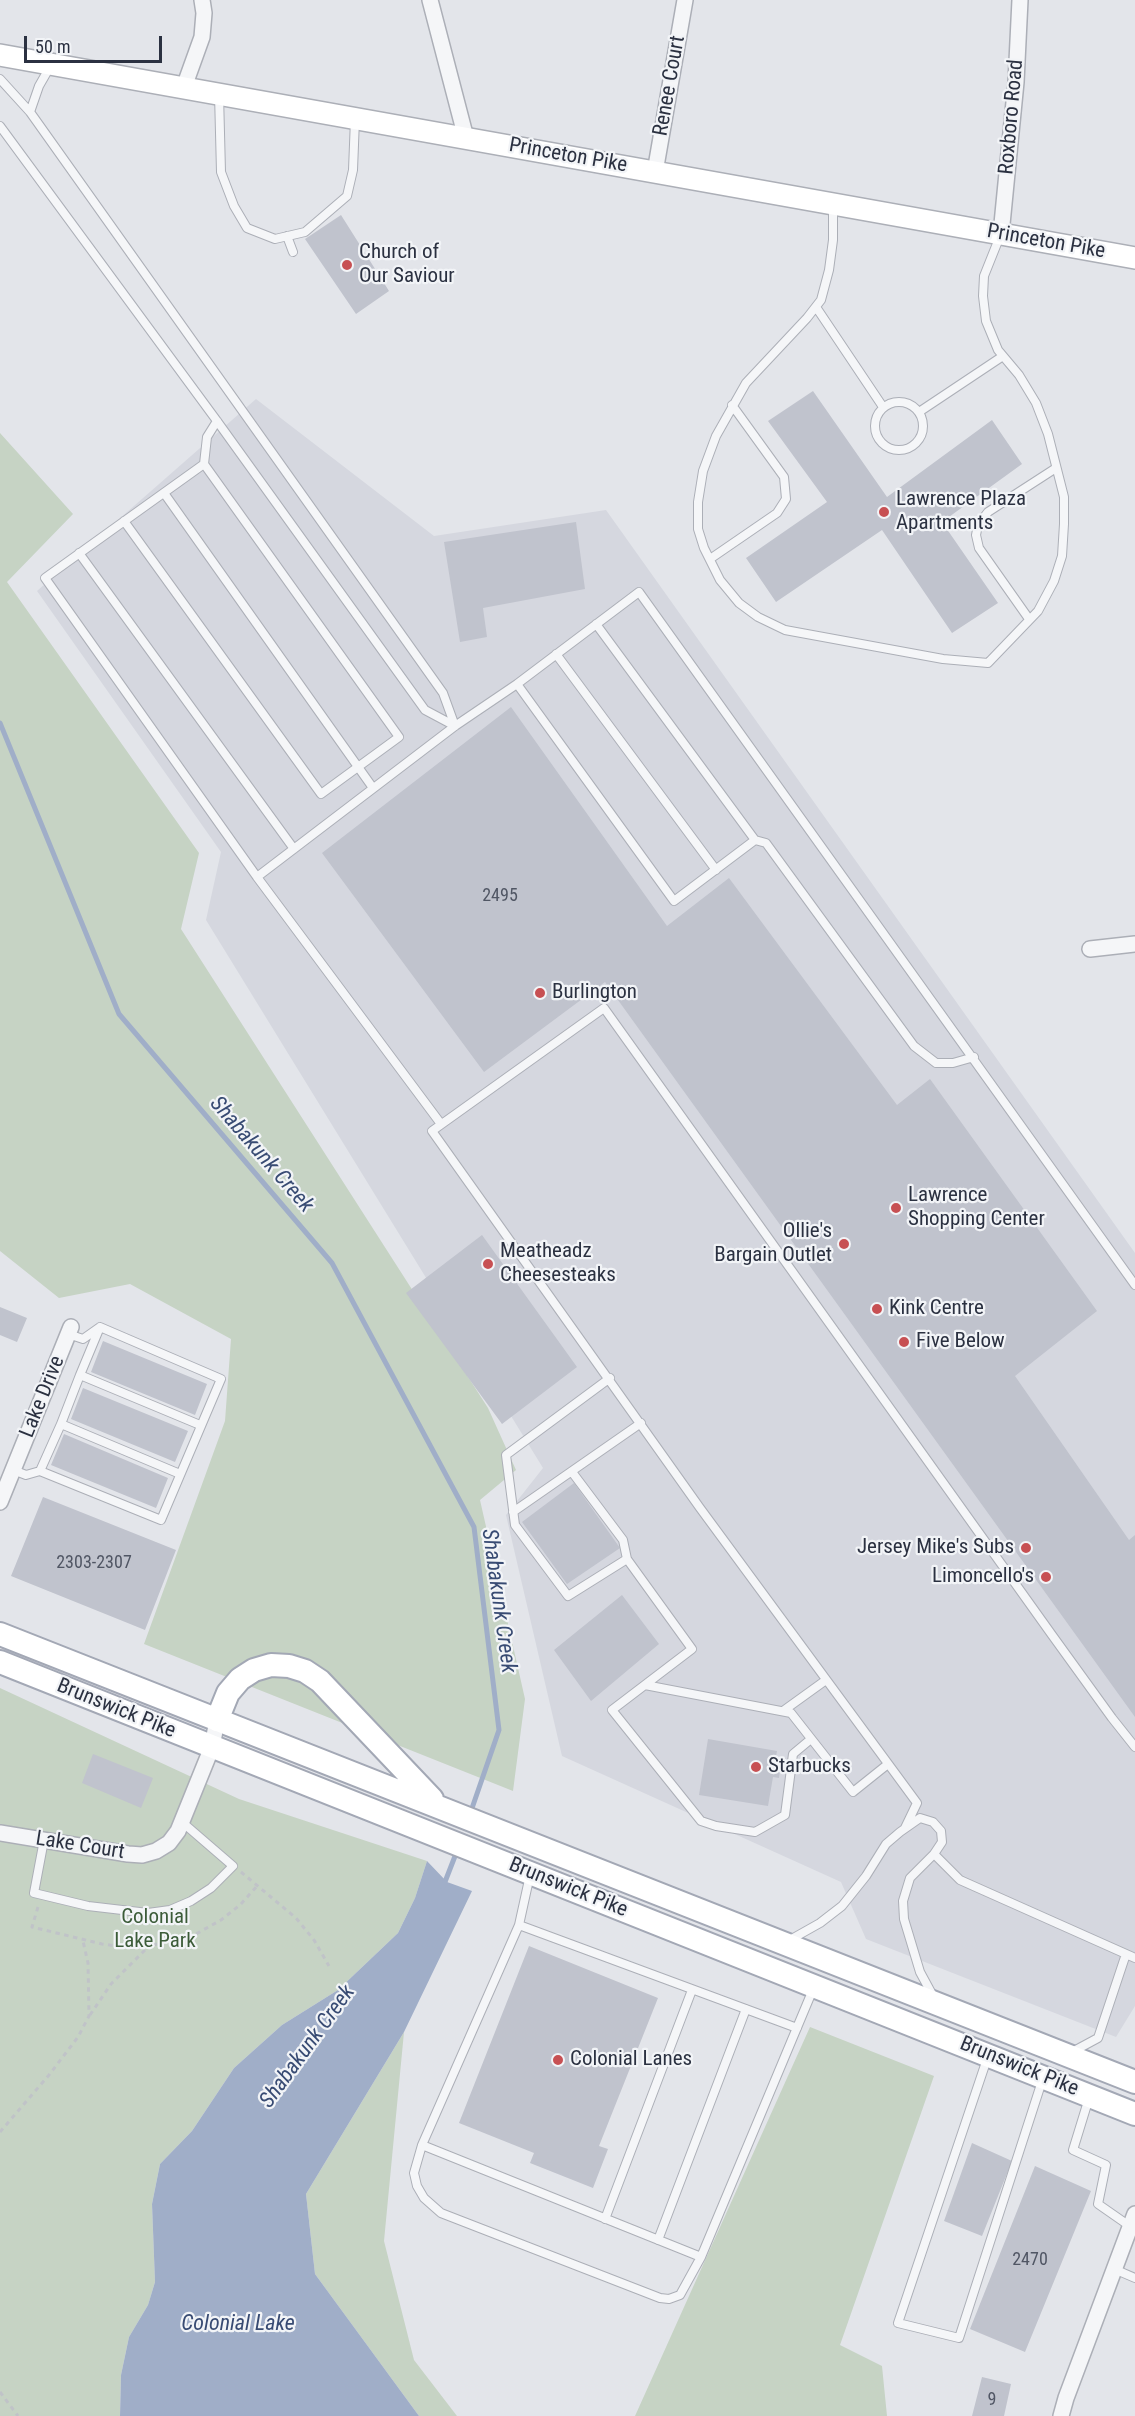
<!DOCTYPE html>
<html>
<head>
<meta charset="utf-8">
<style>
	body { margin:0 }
	#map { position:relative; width:1135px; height:2416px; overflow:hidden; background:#e3e5ea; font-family:"Roboto Condensed",sans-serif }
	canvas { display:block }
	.scale { position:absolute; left:24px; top:36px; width:138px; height:27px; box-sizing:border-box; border:3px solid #2b3141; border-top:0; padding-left:8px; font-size:18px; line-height:21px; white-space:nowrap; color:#2b3141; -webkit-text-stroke:4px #f2f4f7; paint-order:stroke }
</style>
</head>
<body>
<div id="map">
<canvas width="1135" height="2416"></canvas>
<div class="scale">50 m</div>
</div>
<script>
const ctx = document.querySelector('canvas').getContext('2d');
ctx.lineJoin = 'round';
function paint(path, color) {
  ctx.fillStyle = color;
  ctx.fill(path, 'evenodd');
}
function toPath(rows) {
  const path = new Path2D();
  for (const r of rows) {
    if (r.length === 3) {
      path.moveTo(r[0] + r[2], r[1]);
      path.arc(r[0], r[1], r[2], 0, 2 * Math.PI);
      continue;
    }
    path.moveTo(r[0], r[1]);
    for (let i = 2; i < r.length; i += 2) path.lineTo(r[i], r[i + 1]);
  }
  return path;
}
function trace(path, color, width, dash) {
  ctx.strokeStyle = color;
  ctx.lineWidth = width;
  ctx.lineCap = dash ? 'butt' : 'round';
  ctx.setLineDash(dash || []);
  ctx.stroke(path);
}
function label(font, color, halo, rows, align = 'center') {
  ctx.font = font + ' "Roboto Condensed",sans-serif';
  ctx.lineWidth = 4.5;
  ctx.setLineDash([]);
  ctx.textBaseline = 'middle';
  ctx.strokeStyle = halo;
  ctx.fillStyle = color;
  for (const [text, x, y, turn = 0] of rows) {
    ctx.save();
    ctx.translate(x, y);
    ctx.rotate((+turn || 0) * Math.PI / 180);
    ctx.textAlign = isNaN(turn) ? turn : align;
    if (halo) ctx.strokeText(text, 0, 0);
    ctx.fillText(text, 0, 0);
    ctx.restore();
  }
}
const built = toPath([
	[256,399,434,536,606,510,1135,1253,1135,2006,1116,2037,866,1939,841,1882,562,1756,506,1515,543,1468,206,920,221,852,37,591]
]);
const green = toPath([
	[0,433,73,514,7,582,199,853,181,929,488,1408,516,1470,480,1500,525,1699,513,1791,144,1644,225,1421,231,1339,130,1284,59,1298,0,1251],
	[0,1688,239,1799,427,1861,415,1898,398,1933,338,1990,282,2025,234,2068,192,2131,160,2164,152,2204,155,2282,148,2305,129,2337,121,2375,120,2416,0,2416],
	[810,2027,934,2076,840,2345,882,2366,887,2416,635,2416],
	[404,2032,384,2241,414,2360,457,2416,419,2416,315,2274,306,2194]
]);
const water = toPath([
	[427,1861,447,1882,472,1891,404,2032,306,2194,315,2274,419,2416,120,2416,121,2375,129,2337,148,2305,155,2282,152,2204,160,2164,192,2131,234,2068,282,2025,338,1990,398,1933,415,1898]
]);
const stream = toPath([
	[0,723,119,1014,332,1263,474,1527,499,1730,470,1814],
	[443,1887,457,1851]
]);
const building = toPath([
	[341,215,389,291,356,314,305,239],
	[813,391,887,497,992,420,1022,464,942,522,998,603,952,633,882,530,776,602,746,558,827,502,768,421],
	[576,522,585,589,483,608,487,637,460,642,444,542],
	[511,707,667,926,729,878,897,1105,930,1079,1097,1311,1015,1376,1129,1540,1135,1535,1135,1717,605,982,484,1072,322,853],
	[482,1235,577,1367,502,1424,406,1293],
	[0,1307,27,1318,17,1342,0,1335],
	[103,1341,207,1384,195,1415,91,1372],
	[83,1388,188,1431,175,1462,71,1419],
	[64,1434,168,1478,156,1508,51,1465],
	[574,1483,620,1548,567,1584,522,1522],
	[43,1497,176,1550,145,1630,11,1576],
	[622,1595,659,1644,591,1701,554,1650],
	[708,1739,777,1751,775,1762,781,1762,779,1778,773,1777,768,1806,699,1795],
	[93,1754,153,1778,141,1808,82,1783],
	[529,1946,658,1998,599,2146,608,2149,593,2188,530,2163,534,2153,459,2123],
	[972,2143,1012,2161,982,2236,944,2221],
	[1035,2166,1091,2191,1025,2352,970,2329],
	[982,2377,1011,2384,1004,2416,972,2416]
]);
const path = toPath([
	[241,1872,296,1918,314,1940,329,1966],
	[38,1907,32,1927,102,1944,124,1947,149,1946,196,1934,221,1920,240,1905,258,1885],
	[90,2015,111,1984,148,1947],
	[0,2132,49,2075,78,2037,89,2016,88,1963,83,1941],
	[0,2392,18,2416]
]);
const service = toPath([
	[51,65,39,86,30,112,443,693,455,726],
	[0,79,30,112],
	[219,94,221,172,234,206,247,228,275,239,305,232,347,196,353,170,355,119],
	[0,126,217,421,425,710,455,726],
	[833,205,833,240,829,270,821,300,807,318,746,383,716,436,703,471,698,502,698,529,704,548,720,580,739,603,758,617,785,630,943,659,988,663,1038,611,1054,581,1062,556,1064,524,1064,497,1048,434,1036,403,1019,375,998,350,986,321,983,296,984,276,1000,236],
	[287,236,293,252],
	[816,307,883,407],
	[899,426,24],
	[919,412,1003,356],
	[217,421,207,437,204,464,45,578,257,877],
	[164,493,373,788],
	[124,521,321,794,399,737,204,464],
	[79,553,294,849],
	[710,559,777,513,786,499,784,477,732,405],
	[1029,619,979,548,976,535,978,525,988,512,1056,468],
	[596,624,755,840,766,843,914,1046,936,1063,953,1063,974,1057],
	[556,654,716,870],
	[517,684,674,901,755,840],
	[441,1124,257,877,455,726,517,684,639,592,1135,1285],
	[80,1375,100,1327],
	[610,1378,506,1455,515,1525,568,1596,627,1559,692,1649,612,1710,701,1821,716,1826,755,1832,785,1815,793,1754,811,1739],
	[13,1470,26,1475,40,1471,161,1520,221,1379,100,1327,83,1339,68,1334],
	[40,1471,61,1424],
	[572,1472,623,1540,627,1559],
	[180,1474,61,1424,80,1375,200,1425],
	[513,1512,641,1423],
	[645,1685,791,1713,853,1792,888,1764],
	[783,1711,826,1680],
	[905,1828,917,1803,700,1508,432,1131,604,1008,1052,1635,1112,1718,1135,1747],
	[44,1840,34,1893,88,1906,148,1913,170,1910,191,1901,211,1888,233,1866,182,1822],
	[934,1854,960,1880,1135,1958],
	[530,1875,519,1925,422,2145,701,2257,814,1987],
	[519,1925,797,2028],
	[788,1941,820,1923,842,1906,866,1876,886,1844,900,1832,920,1818,933,1822,941,1831,942,1842,934,1854,910,1878,903,1901,904,1919,920,1972,933,1996],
	[1072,2052,1098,2038,1126,1954],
	[987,2059,898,2323,959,2338,1043,2078],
	[1089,2098,1073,2150,1106,2165,1098,2204,1131,2227],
	[422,2145,414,2173,417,2186,424,2198,441,2213,660,2298,669,2299,680,2295,701,2257],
	[605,2219,692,1990],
	[658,2240,746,2009],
	[1114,2269,1135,2278]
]);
const minor = toPath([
	[430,0,466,138],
	[184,87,202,37,204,13,202,0],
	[655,172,685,0],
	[1001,234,1016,82,1020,0],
	[1090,949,1135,944],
	[0,1502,71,1327],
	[0,1833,128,1854,142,1855,156,1851,169,1843,178,1831,212,1747,217,1720],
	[1061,2416,1066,2398,1135,2214]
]);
const secondary = toPath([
	[0,55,1135,258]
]);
const primary = toPath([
	[0,1634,1135,2082],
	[0,1662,1135,2114],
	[217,1720,228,1693,240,1679,254,1670,271,1665,289,1666,305,1671,320,1681,432,1799]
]);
const markers = [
	[347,265,6,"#c75053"],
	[884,512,6,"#c75053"],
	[540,993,6,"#c75053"],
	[896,1208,6,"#c75053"],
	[844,1244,6,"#c75053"],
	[488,1264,6,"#c75053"],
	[877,1309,6,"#c75053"],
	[904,1342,6,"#c75053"],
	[1026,1548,6,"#c75053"],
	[1046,1577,6,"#c75053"],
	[756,1767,6,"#c75053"],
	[558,2060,6,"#c75053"]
];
const numberNames = [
	["2495",500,896],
	["2303-2307",94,1563],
	["2470",1030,2260],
	["9",992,2400]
];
const streetNames = [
	["Renee Court",670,86,-80],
	["Roxboro Road",1012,117,-85],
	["Princeton Pike",568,156,10],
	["Princeton Pike",1046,242,10],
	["Lake Drive",43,1397,-68],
	["Brunswick Pike",116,1709,22],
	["Lake Court",80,1846,9],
	["Brunswick Pike",568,1888,22],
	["Brunswick Pike",1019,2067,22]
];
const poiNames = [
	["Church of",359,253],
	["Our Saviour",359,277],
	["Lawrence Plaza",896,500],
	["Apartments",896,524],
	["Burlington",552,993],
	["Lawrence",908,1196],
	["Shopping Center",908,1220],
	["Ollie's",832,1232,"right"],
	["Bargain Outlet",832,1256,"right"],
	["Meatheadz",500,1252],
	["Cheesesteaks",500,1276],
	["Kink Centre",889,1309],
	["Five Below",916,1342],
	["Jersey Mike's Subs",1014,1548,"right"],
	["Limoncello's",1034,1577,"right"],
	["Starbucks",768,1767],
	["Colonial Lanes",570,2060]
];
const parkNames = [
	["Colonial",155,1918],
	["Lake Park",155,1942]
];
const waterNames = [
	["Shabakunk Creek",261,1155,49],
	["Shabakunk Creek",498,1601,82],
	["Shabakunk Creek",308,2047,-54],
	["Colonial Lake",238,2324]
];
paint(built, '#d5d7df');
paint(green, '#c6d3c4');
paint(water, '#a0aec8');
trace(stream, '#a0aec8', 5);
paint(building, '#c0c3cd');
trace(service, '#acafb7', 10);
trace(minor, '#acafb7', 18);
trace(secondary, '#acafb7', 24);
trace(primary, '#a3a8b5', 26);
trace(path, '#c0c3c8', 3, [4.5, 4.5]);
trace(service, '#f5f6f8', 8);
trace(minor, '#f5f6f8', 15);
trace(secondary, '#fff', 21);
trace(primary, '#fff', 22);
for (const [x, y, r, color] of markers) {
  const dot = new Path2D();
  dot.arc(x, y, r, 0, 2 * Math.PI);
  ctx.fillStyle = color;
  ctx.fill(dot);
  trace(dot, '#f2f4f7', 2);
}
label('18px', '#505664', null, numberNames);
label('21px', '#2b3141', '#f2f4f7', streetNames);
label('21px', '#2b3141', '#f2f4f7', poiNames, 'left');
label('21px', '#3c5c39', '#f2f4f7', parkNames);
label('italic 22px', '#384b73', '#f2f4f7', waterNames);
</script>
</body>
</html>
